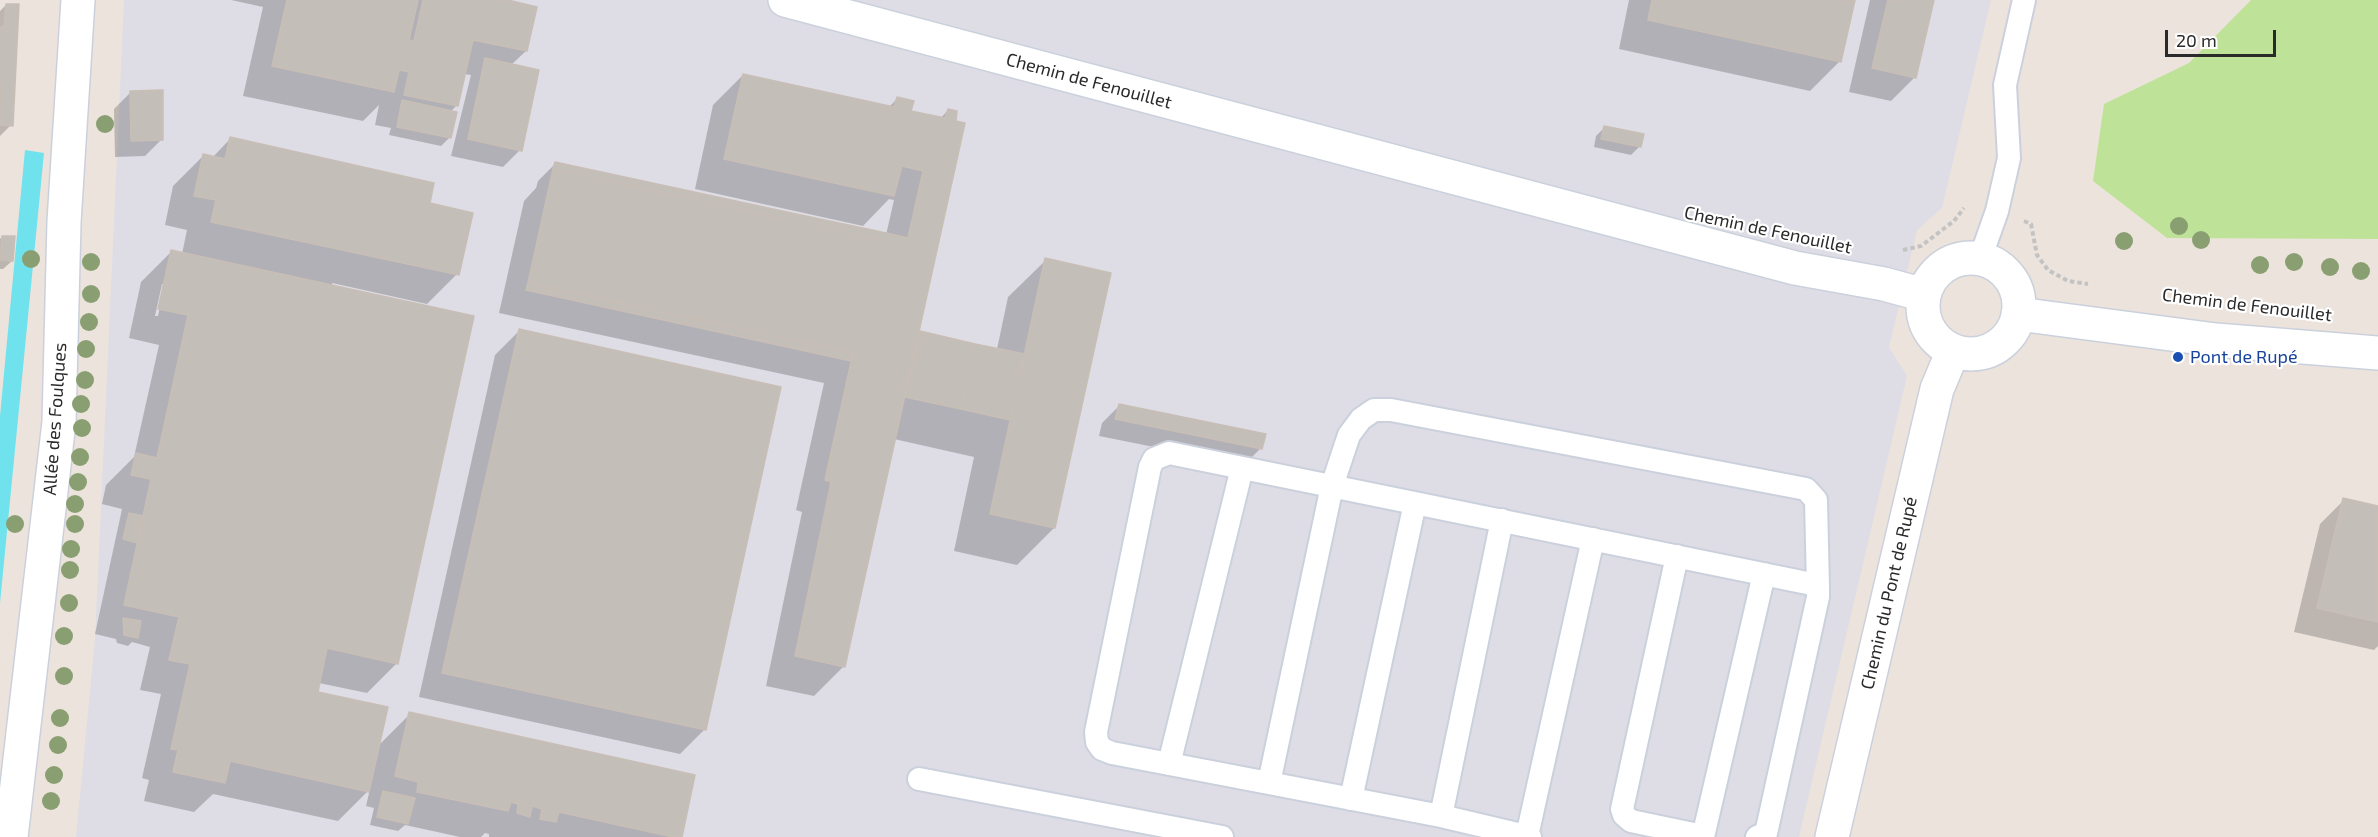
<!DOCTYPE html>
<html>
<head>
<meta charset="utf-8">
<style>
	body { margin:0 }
	#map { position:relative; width:2378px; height:837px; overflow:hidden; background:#ece3dc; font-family:"Exo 2",sans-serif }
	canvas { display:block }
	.scale { position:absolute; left:2165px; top:30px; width:111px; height:27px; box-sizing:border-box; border:3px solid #2a2a2a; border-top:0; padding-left:8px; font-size:18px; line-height:21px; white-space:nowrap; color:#2a2a2a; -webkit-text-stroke:4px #fff; paint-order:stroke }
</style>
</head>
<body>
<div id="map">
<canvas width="2378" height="837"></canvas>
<div class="scale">20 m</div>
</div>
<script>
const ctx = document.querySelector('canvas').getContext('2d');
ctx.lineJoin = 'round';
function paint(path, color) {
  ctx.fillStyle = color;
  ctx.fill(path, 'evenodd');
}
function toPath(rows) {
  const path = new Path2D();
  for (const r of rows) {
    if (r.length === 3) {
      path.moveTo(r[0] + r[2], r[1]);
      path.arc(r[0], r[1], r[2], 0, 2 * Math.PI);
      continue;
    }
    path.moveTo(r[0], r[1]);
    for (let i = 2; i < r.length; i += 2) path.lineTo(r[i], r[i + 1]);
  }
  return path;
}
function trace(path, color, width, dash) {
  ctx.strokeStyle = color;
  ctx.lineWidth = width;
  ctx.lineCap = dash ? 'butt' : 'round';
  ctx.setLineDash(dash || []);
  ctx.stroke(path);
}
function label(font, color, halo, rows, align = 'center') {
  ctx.font = font + ' "Exo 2",sans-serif';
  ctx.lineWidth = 4.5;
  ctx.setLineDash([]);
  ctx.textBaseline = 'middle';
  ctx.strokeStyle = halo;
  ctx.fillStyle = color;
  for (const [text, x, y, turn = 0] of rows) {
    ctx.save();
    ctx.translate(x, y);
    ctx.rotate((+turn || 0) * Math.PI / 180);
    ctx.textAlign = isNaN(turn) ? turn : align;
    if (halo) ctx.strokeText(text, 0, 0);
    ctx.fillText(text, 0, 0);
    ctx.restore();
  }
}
const industrial = toPath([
	[124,0,1991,0,1942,208,1917,230,1889,347,1907,376,1799,837,76,837,95,639]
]);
const green = toPath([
	[2251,0,2378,0,2378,239,2167,238,2093,181,2104,104,2189,63]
]);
const water = toPath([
	[25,150,44,153,0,603,0,416]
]);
const shadow = toPath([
	[231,0,502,0,526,51,511,65,520,150,503,167,451,156,471,75,464,74,457,105,450,112,450,137,441,146,389,135,391,128,375,125,379,105,363,121,243,96,263,7],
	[1629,0,1853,0,1840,61,1810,91,1619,49],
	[1870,0,1932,0,1915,77,1891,101,1849,92],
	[6,5,11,125,0,136,0,11],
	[743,75,889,107,897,99,909,112,940,119,948,110,917,336,920,332,997,349,1008,297,1046,260,1054,528,1017,565,954,551,974,457,894,439,844,666,814,696,766,686,802,512,796,510,824,383,499,313,524,201,536,188,538,181,555,164,886,235,894,200,889,199,863,226,695,189,713,105],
	[131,92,162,139,145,156,115,157,114,109],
	[1605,127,1639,147,1631,155,1594,147,1596,136],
	[230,139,428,204,457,274,427,304,332,283,397,663,367,693,319,683,316,693,378,746,410,714,680,837,489,837,489,834,485,833,481,837,460,837,405,825,398,831,370,825,374,808,366,806,370,789,338,821,213,794,194,812,144,801,149,780,142,778,161,694,140,690,150,647,132,642,128,646,117,643,116,639,95,634,122,509,102,504,106,485,134,457,159,345,129,338,141,282,171,252,182,254,187,230,165,225,173,186,203,156,212,158],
	[162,284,165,284,158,316,155,316],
	[2,237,12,261,3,269,0,269,0,239],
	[519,331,705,729,680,754,419,697,495,355],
	[1119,406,1261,448,1244,465,1099,436,1102,423],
	[2344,500,2378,507,2378,646,2374,650,2294,632,2320,524]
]);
const building = toPath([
	[287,0,418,0,409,40,414,41,423,0,508,0,537,7,527,51,473,40,458,106,404,95,409,72,399,70,394,92,272,66,287,0],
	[1652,0,1855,0,1841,62,1648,20,1652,0],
	[1888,0,1934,0,1916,78,1872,68,1888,0],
	[6,4,19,4,13,126,0,125,0,27,4,27,6,4],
	[485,58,539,70,522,151,468,139,485,58],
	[743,74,894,107,897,97,914,101,911,111,945,118,948,109,957,111,956,121,965,123,845,667,795,656,831,482,825,480,853,353,528,283,553,169,784,219,787,212,820,219,819,226,876,240,877,231,908,238,923,171,902,166,894,196,724,159,743,74],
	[163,90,163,140,131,141,130,91,163,90],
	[402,100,457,112,451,138,397,127,402,100],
	[1604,126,1644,134,1641,147,1601,139,1604,126],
	[230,137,434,183,430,203,473,213,459,275,211,222,216,200,194,196,203,154,225,159,230,137],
	[555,162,787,212,784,219,553,169,555,162],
	[820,219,877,231,876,240,819,226,820,219],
	[2,236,15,236,13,261,0,260,2,236],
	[171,250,474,316,398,664,327,648,318,692,388,707,369,792,230,761,225,783,173,772,178,750,171,749,190,664,169,660,179,617,124,605,151,479,131,475,136,453,157,458,188,315,158,309,171,250],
	[1045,258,1111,273,1055,528,990,514,1045,258],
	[528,283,853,353,851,361,526,290,528,283],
	[519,329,781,387,706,730,442,673,519,329],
	[920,331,975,344,961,409,905,397,920,331],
	[975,344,1025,354,1010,420,961,409,975,344],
	[1119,404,1266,434,1262,449,1115,419,1119,404],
	[2343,498,2378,506,2378,622,2317,608,2343,498],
	[129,513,144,516,138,543,123,539,129,513],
	[123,618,141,621,138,638,124,635,123,618],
	[409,712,695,775,682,837,673,837,559,812,556,822,540,819,542,809,532,806,530,817,517,813,518,804,511,802,508,811,417,792,418,782,395,776,409,712],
	[383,791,415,798,408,824,377,817,383,791]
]);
const path = toPath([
	[2024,221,2031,224,2037,255,2048,270,2068,281,2088,284],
	[1903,250,1921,246,1954,221,1964,208]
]);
const lane = toPath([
	[1980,259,1997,211,2009,158,2005,85,2024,0],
	[1677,556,1622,809,1624,815,1631,821,1703,836],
	[1169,764,1242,468],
	[919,779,1222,837],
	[1269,783,1332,486,1349,435,1361,419,1374,410,1391,410,1806,489,1816,500,1818,589],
	[1351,799,1415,503],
	[1441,816,1502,520],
	[1527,836,1593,539],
	[1530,837,1441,816,1112,753,1102,749,1097,742,1096,732,1150,467,1154,459,1169,453,1812,584,1818,589,1818,597,1767,829,1766,833,1757,837],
	[1703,837,1764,574]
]);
const street = toPath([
	[11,837,59,422,64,222,78,0],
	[1832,837,1937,389,1953,351]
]);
const secondary = toPath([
	[785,0,1795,268,1884,284,1924,295],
	[1971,306,48],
	[2018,314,2216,340,2378,353]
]);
const trees = [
	[105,124],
	[2179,226],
	[2201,240],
	[2124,241],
	[31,259],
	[91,262],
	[2294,262],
	[2260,265],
	[2330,267],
	[2361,271],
	[91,294],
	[89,322],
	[86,349],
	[85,380],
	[81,404],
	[82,428],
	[80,457],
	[78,482],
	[75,504],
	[15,524],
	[75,524],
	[71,549],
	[70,570],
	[69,603],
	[64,636],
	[64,676],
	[60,718],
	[58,745],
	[54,775],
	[51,801]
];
const markers = [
	[2178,357,6,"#1a4fb4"]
];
const streetNames = [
	["Chemin de Fenouillet",1089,81,15],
	["Chemin de Fenouillet",1768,230,12],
	["Chemin de Fenouillet",2247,305,7],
	["Allée des Foulques",55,419,-86],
	["Chemin du Pont de Rupé",1889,593,-77]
];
const transitNames = [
	["Pont de Rupé",2190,357]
];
paint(industrial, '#dedde5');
paint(green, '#bfe299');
paint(water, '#70e2ee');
paint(shadow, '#0003');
paint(building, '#c4beb8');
trace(building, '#c8beb6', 1.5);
trace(lane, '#cbd1dc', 26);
trace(street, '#cbd1dc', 36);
trace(secondary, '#cbd1dc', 36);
trace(path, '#c3c3c3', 4, [4.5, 3]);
trace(lane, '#fff', 22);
trace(street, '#fff', 33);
trace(secondary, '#fff', 33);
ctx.fillStyle = '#899f72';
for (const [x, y] of trees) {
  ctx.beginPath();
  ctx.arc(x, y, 9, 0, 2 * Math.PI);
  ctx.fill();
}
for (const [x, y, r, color] of markers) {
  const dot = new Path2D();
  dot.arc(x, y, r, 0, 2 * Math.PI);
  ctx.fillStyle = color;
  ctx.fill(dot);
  trace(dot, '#fff', 2);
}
label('18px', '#2a2a2a', '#fff', streetNames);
label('18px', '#164399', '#fff', transitNames, 'left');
</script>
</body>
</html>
